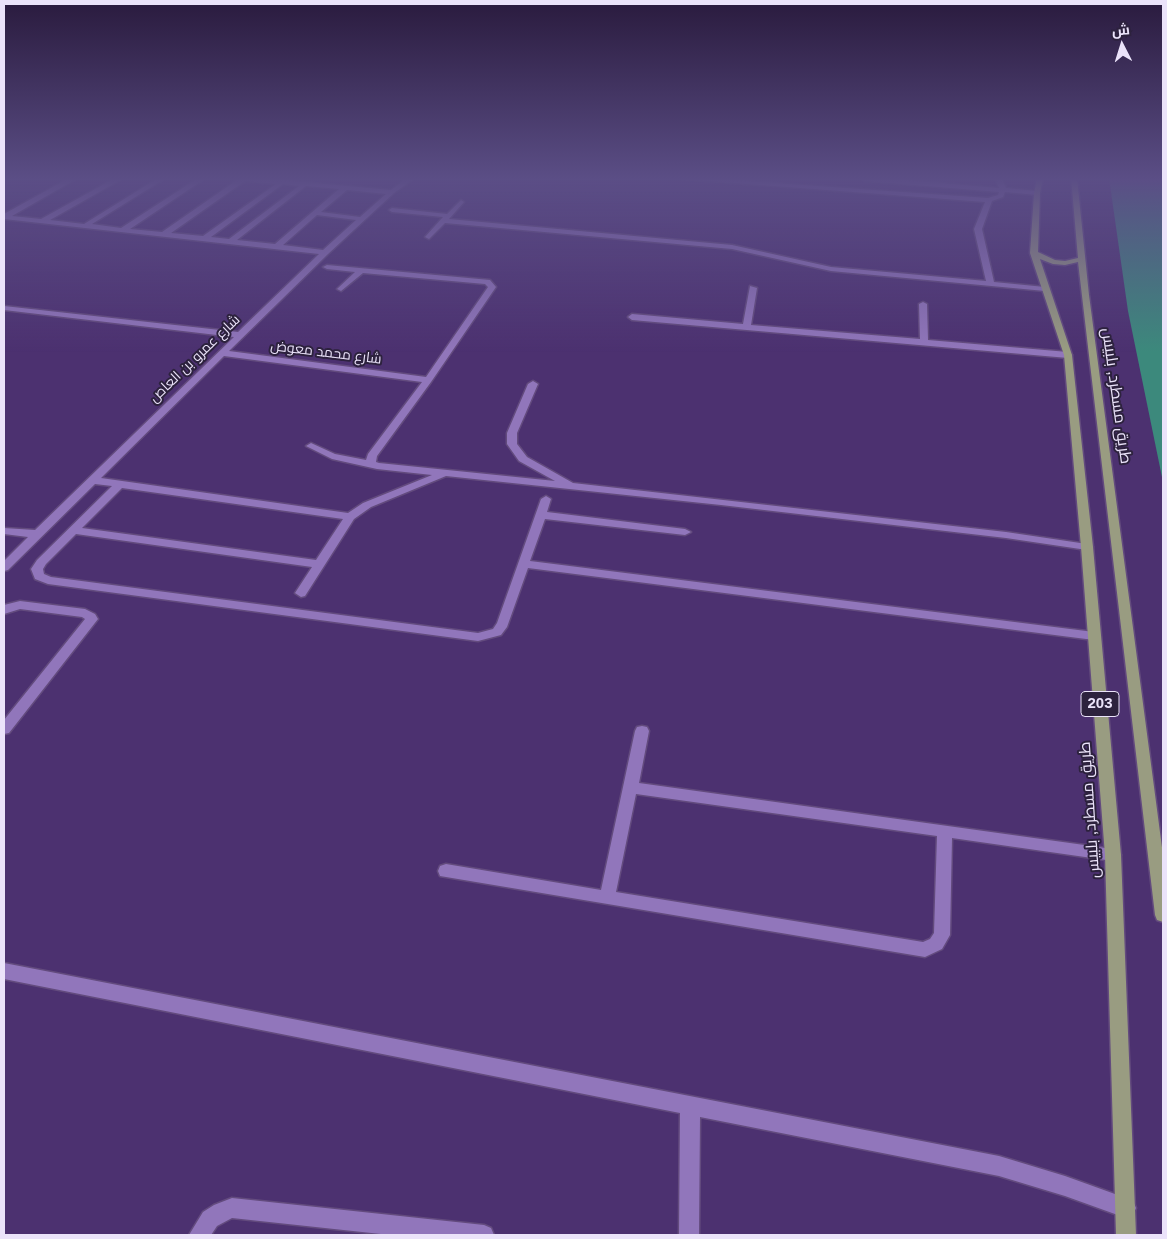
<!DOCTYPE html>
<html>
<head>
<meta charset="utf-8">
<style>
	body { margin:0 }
	#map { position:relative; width:1167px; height:1239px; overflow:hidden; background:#4c3170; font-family:Helvetica,Cairo,sans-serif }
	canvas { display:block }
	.frame { position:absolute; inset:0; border:5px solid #ebe3fa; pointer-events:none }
	.north { position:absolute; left:1097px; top:20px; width:50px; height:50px; -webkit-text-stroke:4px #2d223e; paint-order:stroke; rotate:355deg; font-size:14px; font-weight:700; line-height:20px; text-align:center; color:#ebe3fa }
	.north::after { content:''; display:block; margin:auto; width:18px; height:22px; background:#ebe3fa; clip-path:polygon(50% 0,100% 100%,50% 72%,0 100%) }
</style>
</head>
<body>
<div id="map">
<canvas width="1167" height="1239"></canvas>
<div class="frame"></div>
<div class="north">ش</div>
</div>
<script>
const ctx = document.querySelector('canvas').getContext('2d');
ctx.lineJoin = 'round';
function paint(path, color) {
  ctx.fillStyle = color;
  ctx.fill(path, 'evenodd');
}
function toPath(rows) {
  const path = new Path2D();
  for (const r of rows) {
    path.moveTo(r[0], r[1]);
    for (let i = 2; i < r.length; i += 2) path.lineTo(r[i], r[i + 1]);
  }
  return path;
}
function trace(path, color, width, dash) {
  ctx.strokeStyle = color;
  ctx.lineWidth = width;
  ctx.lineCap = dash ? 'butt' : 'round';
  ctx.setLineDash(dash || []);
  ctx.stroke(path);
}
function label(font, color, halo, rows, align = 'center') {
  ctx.font = font + ' Helvetica,Cairo,sans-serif';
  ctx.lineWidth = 4;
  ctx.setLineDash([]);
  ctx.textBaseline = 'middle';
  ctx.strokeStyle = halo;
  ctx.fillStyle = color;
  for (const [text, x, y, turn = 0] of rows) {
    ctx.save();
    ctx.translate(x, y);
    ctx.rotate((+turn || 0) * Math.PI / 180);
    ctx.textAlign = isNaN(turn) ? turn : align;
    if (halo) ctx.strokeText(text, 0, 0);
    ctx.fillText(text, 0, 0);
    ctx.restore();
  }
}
const water = toPath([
	[1109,178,1163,178,1163,482,1128,311]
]);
const minor = toPath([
	[69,178,78,178,12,216,41,219,115,178,124,178,50,220,84,224,158,178,166,178,92,224,121,228,198,178,206,178,130,229,162,232,237,180,231,178,261,178,391,190,407,178,415,178,394,193,328,254,229,351,426,377,488,287,485,284,363,273,341,291,337,289,355,272,327,269,323,267,327,265,490,280,496,287,431,382,377,456,376,462,379,463,555,481,519,461,507,444,507,433,528,384,533,381,538,384,517,433,517,444,527,457,573,483,1006,532,1087,544,1093,547,1087,550,1006,538,721,505,446,476,371,507,354,519,305,596,301,597,295,593,312,567,76,534,46,564,43,569,44,574,51,577,478,633,493,629,497,623,541,499,546,496,551,499,547,512,685,529,691,532,685,535,545,519,530,561,1094,632,1100,636,1094,640,528,568,507,627,501,635,478,641,48,584,35,579,31,569,37,560,112,486,95,484,8,570,4,571,4,561,28,537,4,534,4,528,35,530,234,337,4,310,4,306,238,332,319,254,4,219,4,214,69,178],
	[245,181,276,184,203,236,171,233,245,181],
	[283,184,299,186,229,239,211,237,283,184],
	[306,186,339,189,275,244,237,240,306,186],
	[347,190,386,194,360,217,321,212,347,190],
	[317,215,356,220,323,250,283,245,317,215],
	[224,356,422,382,368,454,366,460,335,454,311,443,306,446,332,459,377,469,432,475,363,503,348,513,101,478,224,356],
	[122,488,343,519,316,560,82,528,122,488],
	[668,178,705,178,988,198,998,195,999,192,865,181,862,179,882,178,999,188,995,178,1001,178,1006,188,1037,191,1040,193,1037,195,1005,192,1003,197,992,201,982,229,994,282,1045,287,1049,289,1045,291,831,271,732,249,445,223,429,239,425,237,443,217,392,212,389,210,392,208,447,214,461,200,464,202,449,219,732,245,831,267,986,281,974,229,985,202,668,178],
	[750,286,757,288,751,325,920,339,919,304,923,302,927,304,928,340,1068,352,1072,355,1068,358,632,320,628,317,632,314,743,324,750,286],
	[20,601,85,609,95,614,98,619,9,733,4,734,4,720,85,619,82,617,20,609,4,614,4,605,20,601],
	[642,726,647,727,649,731,639,783,1113,849,1119,851,1121,855,1119,859,1113,861,952,838,950,935,942,949,925,957,440,876,438,871,440,866,446,864,601,890,635,731,637,727,642,726],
	[636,794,937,836,934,933,930,939,923,942,616,892,636,794],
	[4,963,999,1156,1065,1176,1126,1198,1133,1201,1136,1208,1133,1215,1126,1218,1065,1196,999,1176,700,1117,699,1235,679,1235,680,1113,4,979,4,963],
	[232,1198,484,1225,491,1228,494,1235,390,1235,232,1218,217,1226,211,1235,189,1235,203,1212,214,1205,232,1198]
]);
const major = toPath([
	[1037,178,1043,178,1040,193,1038,252,1055,260,1065,261,1078,258,1071,178,1077,178,1089,295,1163,855,1163,922,1157,920,1155,915,1078,262,1065,265,1053,264,1040,259,1072,355,1093,547,1121,855,1136,1235,1116,1235,1105,855,1081,547,1064,355,1030,253,1034,193,1037,178]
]);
const farStreetnames = [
	["شارع محمد معوض",326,353,7],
	["شارع عمرو بن العاص",195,359,-44]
];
const shields = [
	[1100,704,38]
];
const shieldNames = [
	["203",1100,704]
];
const streetNames = [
	["طريق مسطرد, بلبيس",1116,396,82],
	["طريق مسطرد, بلبيس",1090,810,-94]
];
paint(water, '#3c897c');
trace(minor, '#634b7e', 3);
trace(major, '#634b7e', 3);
paint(minor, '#9176bb');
paint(major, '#999c81');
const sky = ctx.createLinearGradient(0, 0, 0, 352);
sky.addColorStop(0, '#2a1b3e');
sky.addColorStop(0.51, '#5b4e86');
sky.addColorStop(1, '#5b4e8600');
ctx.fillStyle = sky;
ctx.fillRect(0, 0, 1167, 352);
label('14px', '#ebe3fa', '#2d223e', farStreetnames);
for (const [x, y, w] of shields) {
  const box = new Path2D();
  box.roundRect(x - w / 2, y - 12.5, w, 25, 4);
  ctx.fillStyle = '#2d223e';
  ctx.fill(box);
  trace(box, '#ebe3fa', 1);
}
label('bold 15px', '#ebe3fa', null, shieldNames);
label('16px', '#ebe3fa', '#2d223e', streetNames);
</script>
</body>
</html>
